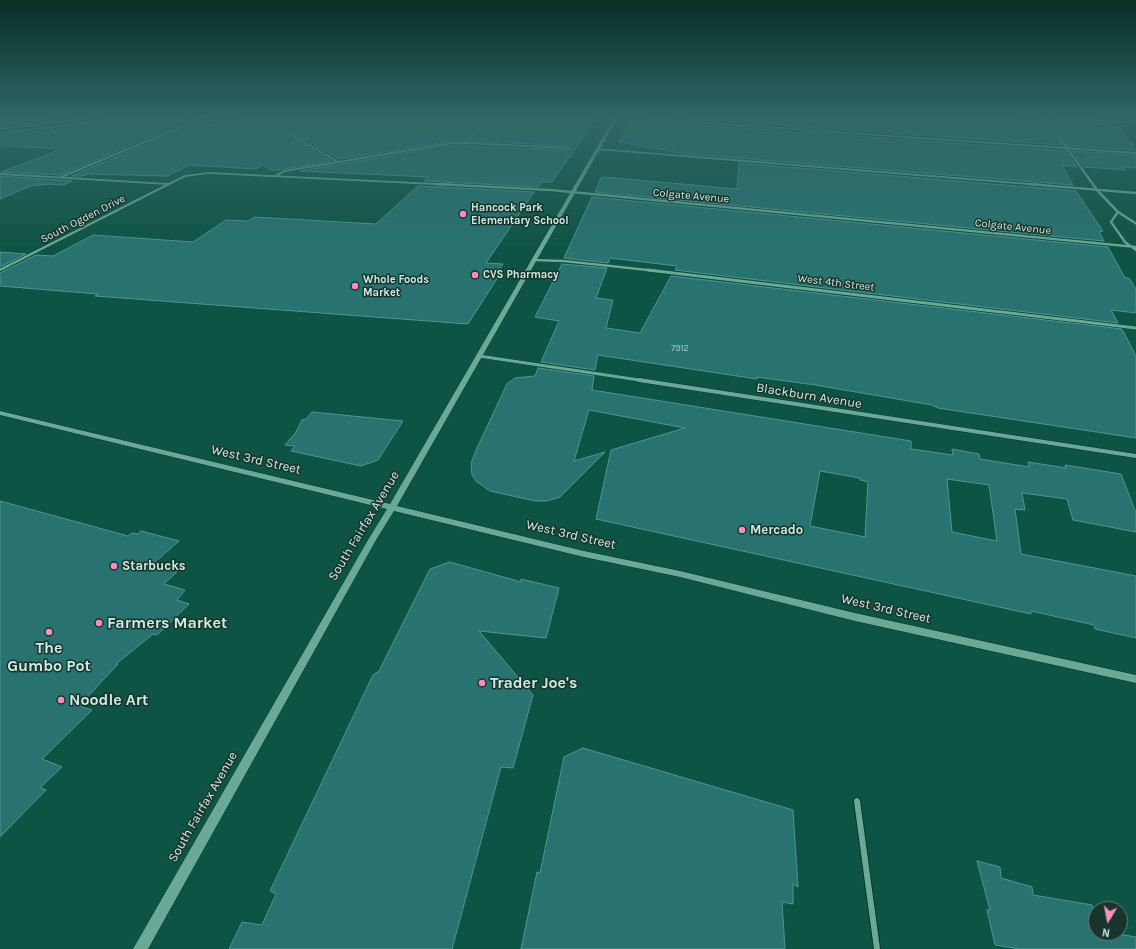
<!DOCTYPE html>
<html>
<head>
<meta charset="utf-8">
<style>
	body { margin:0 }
	#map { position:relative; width:1136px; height:949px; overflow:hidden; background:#0e5444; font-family:Karla,sans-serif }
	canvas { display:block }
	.north { position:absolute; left:1088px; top:901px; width:40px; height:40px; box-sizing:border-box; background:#19342c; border:1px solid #617e75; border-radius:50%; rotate:190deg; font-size:11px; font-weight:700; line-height:16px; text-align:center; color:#cdede2 }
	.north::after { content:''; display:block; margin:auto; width:14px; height:18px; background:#fd8ec0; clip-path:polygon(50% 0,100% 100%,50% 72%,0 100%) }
</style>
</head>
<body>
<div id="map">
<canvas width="1136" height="949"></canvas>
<div class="north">N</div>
</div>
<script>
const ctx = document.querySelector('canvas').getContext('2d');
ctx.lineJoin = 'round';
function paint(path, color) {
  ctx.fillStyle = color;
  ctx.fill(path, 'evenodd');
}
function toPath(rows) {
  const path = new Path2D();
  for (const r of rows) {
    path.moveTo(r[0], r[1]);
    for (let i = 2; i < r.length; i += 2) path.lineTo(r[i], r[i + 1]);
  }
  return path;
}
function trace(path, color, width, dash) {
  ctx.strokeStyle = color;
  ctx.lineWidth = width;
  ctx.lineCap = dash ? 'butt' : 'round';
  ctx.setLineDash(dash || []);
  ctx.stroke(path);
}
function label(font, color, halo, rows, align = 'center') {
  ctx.font = font + ' Karla,sans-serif';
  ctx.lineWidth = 3;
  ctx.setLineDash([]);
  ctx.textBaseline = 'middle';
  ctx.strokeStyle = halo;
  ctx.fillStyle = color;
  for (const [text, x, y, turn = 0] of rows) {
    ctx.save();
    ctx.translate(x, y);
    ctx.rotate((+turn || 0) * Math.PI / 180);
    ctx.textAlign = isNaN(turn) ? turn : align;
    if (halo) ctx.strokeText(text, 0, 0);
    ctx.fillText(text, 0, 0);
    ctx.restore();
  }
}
const building = toPath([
	[0,119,41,119,42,122,0,126,0,119],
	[120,119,176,119,189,121,60,175,1,172,62,149,0,146,0,135,49,130,55,134,57,132,56,129,118,121,120,119],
	[263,119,331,161,281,170,270,170,263,165,256,169,189,165,167,176,88,174,82,176,71,176,198,123,214,126,215,121,263,119],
	[269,119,488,119,463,141,445,142,339,159,269,119],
	[493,119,593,119,586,129,589,129,552,182,542,182,538,187,424,181,428,177,300,171,445,146,464,146,569,150,571,149,569,146,470,141,493,119],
	[692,119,982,119,1045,121,1062,145,692,119],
	[1060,119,1066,119,1068,122,1113,124,1134,145,1130,145,1136,150,1068,146,1051,122,1060,122,1060,119],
	[630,120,1066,151,1077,167,1062,165,1073,185,686,154,619,142,630,120],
	[1072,151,1136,155,1136,168,1122,167,1126,170,1084,167,1072,151],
	[739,163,1076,191,1103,231,1099,232,1104,241,595,192,601,178,604,177,737,189,739,163],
	[0,176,72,181,63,185,49,184,30,186,0,199,0,176],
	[418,186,534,192,486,263,503,264,497,273,500,274,468,324,95,296,98,294,0,286,0,273,36,255,53,256,93,235,193,242,226,220,248,221,254,217,376,224,418,186],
	[592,197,1108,247,1125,278,1129,278,1136,289,1136,313,1111,310,1118,323,675,270,677,266,610,258,608,263,564,258,592,197],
	[0,252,26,254,0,267,0,252],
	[562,264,607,268,596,298,613,300,606,328,640,333,671,276,1122,329,1136,356,1136,438,938,408,932,405,815,385,757,377,757,379,598,355,595,370,541,362,559,321,535,317,562,264],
	[538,368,594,376,592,390,911,441,911,449,953,455,952,449,979,454,980,459,1029,467,1028,462,1066,468,1065,465,1121,474,1136,513,1136,532,1073,520,1067,499,1022,493,1025,510,1015,509,1021,554,1136,576,1136,638,1095,629,1094,625,1031,611,1031,614,596,519,611,450,685,428,589,410,574,461,605,452,560,497,547,501,535,501,490,491,476,481,472,475,471,463,477,448,507,384,515,378,535,376,538,368],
	[820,471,860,478,860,480,868,482,865,537,810,526,820,471],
	[947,479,989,485,997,541,952,532,947,479],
	[312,412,403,421,378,460,361,466,291,451,295,446,285,445,296,432,302,420,306,419,312,412],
	[0,501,128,536,132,533,138,534,141,531,179,541,155,562,181,568,164,584,185,590,177,600,189,604,157,635,153,634,116,664,118,664,79,706,92,710,42,759,62,767,40,788,46,790,0,837,0,501],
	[450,562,521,582,521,579,559,588,546,638,479,631,533,695,513,768,501,767,452,949,229,949,242,922,262,925,276,894,270,891,373,675,379,671,430,569,450,562],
	[583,748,793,810,798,887,793,884,793,904,782,902,785,949,521,949,537,872,540,873,564,757,583,748],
	[977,861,1000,867,1001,878,1032,887,1033,895,1092,905,1096,917,1096,933,1112,933,1136,937,1136,949,1020,949,995,945,987,910,990,910,977,861]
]);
const minorFar4 = toPath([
	[43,119,55,132],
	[265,119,338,162],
	[648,119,1136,153],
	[1068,119,1136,123],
	[0,129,87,119],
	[0,133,118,119],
	[464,143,491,119],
	[597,149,1041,185],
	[0,174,168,184],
	[277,175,285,171,445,144,464,143,569,148],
	[61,177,201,119],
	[167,185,185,176,209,173,455,185]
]);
const minorFar3 = toPath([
	[435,184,551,190,1136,247],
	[1028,184,1136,193],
	[1118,212,1111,222,1125,242,1136,250],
	[533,260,564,261,657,271],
	[0,270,169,184]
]);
const minorFar2 = toPath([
	[648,270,1136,328],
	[479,356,646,381]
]);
const minorFar1 = toPath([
	[639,380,1136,456]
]);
const minor = toPath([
	[857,801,877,949]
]);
const tertiary = toPath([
	[1045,119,1047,119,1098,189,1119,211,1136,222,1136,225,1117,213,1096,191,1045,119]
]);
const secondary = toPath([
	[613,119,617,119,397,506,584,551,680,571,855,613,1136,675,1136,683,855,621,680,577,584,557,394,511,376,540,148,949,133,949,368,540,387,509,0,415,0,411,390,504,613,119]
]);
const markers = [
	[463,214,4,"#fd8ec0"],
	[475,275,4,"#fd8ec0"],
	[355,286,4,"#fd8ec0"],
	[742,530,4,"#fd8ec0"],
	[114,566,4,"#fd8ec0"],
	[99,623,4,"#fd8ec0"],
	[49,632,4,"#fd8ec0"],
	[482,683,4,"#fd8ec0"],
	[61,700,4,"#fd8ec0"]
];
const farNumbernames = [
	["7912",680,348]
];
const farStreetnames = [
	["Colgate Avenue",691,196,5],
	["South Ogden Drive",83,219,-27],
	["Colgate Avenue",1013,227,6],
	["West 4th Street",836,283,7]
];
const farPoinames = [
	["Hancock Park",471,208],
	["Elementary School",471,221],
	["CVS Pharmacy",483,275],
	["Whole Foods",363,280],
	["Market",363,293]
];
const streetNames = [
	["Blackburn Avenue",809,396,9],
	["West 3rd Street",256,460,13],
	["South Fairfax Avenue",364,526,-59],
	["West 3rd Street",571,535,13],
	["West 3rd Street",886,609,13],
	["South Fairfax Avenue",203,807,-60]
];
const poiNames = [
	["Mercado",750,530],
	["Starbucks",122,566]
];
const nearPoinames = [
	["Farmers Market",107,623],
	["The",49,648,"center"],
	["Gumbo Pot",49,666,"center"],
	["Trader Joe's",490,683],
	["Noodle Art",69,700]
];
paint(building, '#287270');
trace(building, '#4f9593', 1);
trace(minorFar4, '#01372b', 2.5);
trace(minorFar3, '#01372b', 3);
trace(minorFar2, '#01372b', 3.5);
trace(minorFar1, '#01372b', 5);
trace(minor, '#01372b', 8);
trace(tertiary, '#01372b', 1);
trace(secondary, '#01372b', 1);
trace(minorFar4, '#6aa996', 2);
trace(minorFar3, '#6aa996', 2.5);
trace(minorFar2, '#6aa996', 3);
trace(minorFar1, '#6aa996', 4);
trace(minor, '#6aa996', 6);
paint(tertiary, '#6aa996');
paint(secondary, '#6aa996');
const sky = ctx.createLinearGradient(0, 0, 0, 251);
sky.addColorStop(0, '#082e25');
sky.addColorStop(0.47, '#306767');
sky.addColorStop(1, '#30676700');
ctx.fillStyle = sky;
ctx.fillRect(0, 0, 1136, 251);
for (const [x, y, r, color] of markers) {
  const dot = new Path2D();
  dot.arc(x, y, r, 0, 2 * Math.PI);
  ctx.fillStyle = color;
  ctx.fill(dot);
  trace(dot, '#19342c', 1.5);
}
label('9px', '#a4cec6', null, farNumbernames);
label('11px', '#cdede2', '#19342c', farStreetnames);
label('bold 11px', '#cdede2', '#19342c', farPoinames, 'left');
label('13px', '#cdede2', '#19342c', streetNames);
label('bold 13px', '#cdede2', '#19342c', poiNames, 'left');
label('bold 16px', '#cdede2', '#19342c', nearPoinames, 'left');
</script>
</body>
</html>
